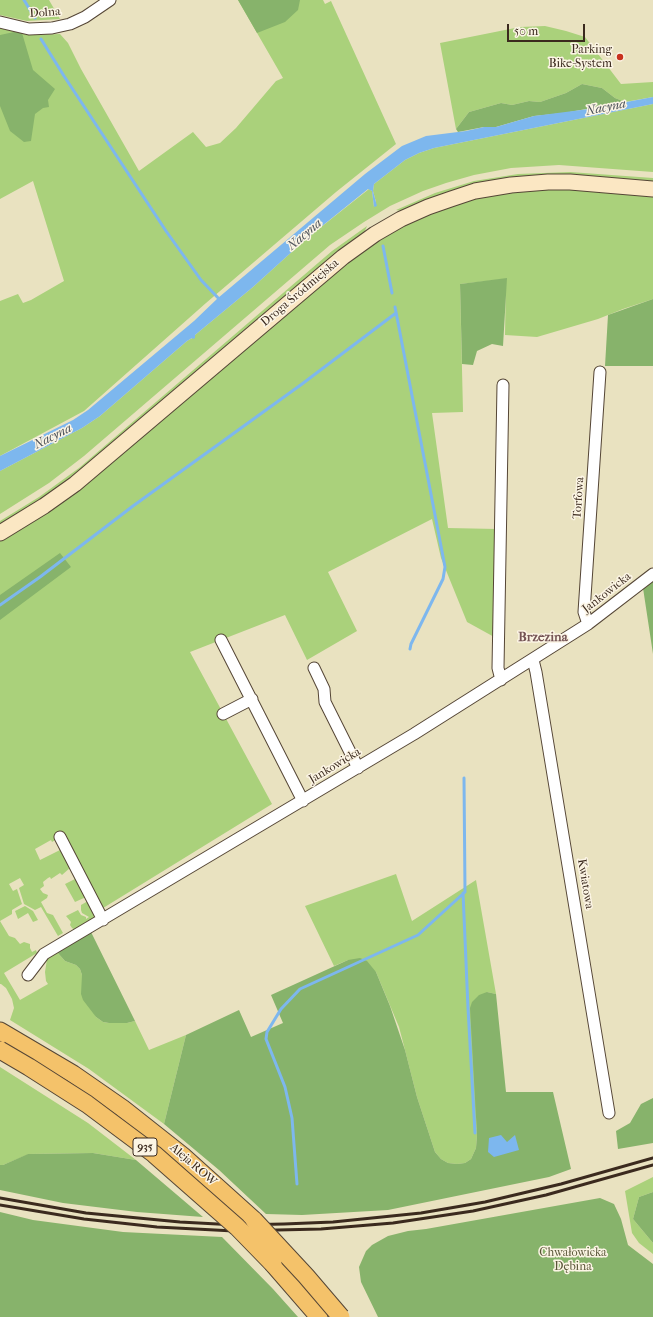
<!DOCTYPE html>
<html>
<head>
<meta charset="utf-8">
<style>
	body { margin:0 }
	#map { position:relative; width:653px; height:1317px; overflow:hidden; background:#e9e2c0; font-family:"IM FELL French Canon",serif }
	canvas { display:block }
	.scale { position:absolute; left:507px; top:24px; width:78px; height:18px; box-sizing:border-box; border:2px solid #3b2a1e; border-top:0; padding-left:5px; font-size:12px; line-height:14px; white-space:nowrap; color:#3b2a1e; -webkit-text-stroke:3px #fcf5e5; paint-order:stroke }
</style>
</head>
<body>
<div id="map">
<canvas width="653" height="1317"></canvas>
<div class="scale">50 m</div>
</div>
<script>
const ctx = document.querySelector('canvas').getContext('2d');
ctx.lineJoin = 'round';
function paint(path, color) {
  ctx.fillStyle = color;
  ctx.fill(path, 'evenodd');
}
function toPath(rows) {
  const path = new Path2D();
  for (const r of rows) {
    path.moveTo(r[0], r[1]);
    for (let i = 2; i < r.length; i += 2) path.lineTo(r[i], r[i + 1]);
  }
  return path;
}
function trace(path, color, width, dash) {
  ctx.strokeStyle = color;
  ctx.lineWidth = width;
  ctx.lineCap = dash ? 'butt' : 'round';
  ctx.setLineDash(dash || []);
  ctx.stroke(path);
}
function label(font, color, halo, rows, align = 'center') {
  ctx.font = font + ' "IM FELL French Canon",serif';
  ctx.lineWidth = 3;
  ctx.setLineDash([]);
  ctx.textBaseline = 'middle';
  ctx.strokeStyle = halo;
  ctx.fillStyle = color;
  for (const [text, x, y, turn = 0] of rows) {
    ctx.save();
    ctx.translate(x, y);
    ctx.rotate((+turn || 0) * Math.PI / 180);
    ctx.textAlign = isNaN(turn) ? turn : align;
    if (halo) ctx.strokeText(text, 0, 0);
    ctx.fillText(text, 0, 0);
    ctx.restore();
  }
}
const green = toPath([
	[0,0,49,0,60,19,27,21,0,15],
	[238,0,323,0,325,4,331,1,396,144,336,192,206,303,84,411,0,456,0,301,18,294,23,303,31,300,64,281,33,181,0,199,0,28,28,35,60,34,68,43,81,69,139,171,193,132,206,147,220,143,236,128,276,81,283,78],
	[545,26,566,31,585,37,621,84,653,82,653,97,625,102,615,98,602,88,582,84,566,93,540,102,529,101,512,105,501,103,469,112,456,129,440,43,520,27],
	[653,104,653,172,559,165,511,168,474,175,446,183,423,191,390,206,364,222,330,245,84,456,49,483,0,514,0,471,82,428,100,416,187,341,194,337,195,335,253,287,306,239,369,189,372,191,374,207,376,202,373,191,374,184,405,160,419,153,434,148],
	[570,172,653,178,653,182,578,176,402,211,396,210,435,193,474,181,518,174],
	[559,188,653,194,653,299,623,309,598,319,537,337,505,335,506,279,460,284,463,412,432,413,448,528,497,529,496,638,467,622,441,558,432,519,328,572,357,631,307,660,285,615,190,652,272,804,95,913,97,918,75,930,72,928,70,925,71,922,66,916,78,910,81,915,86,917,86,919,89,917,82,913,81,910,81,905,88,901,86,897,75,902,65,884,77,878,71,867,62,875,60,873,51,879,50,877,48,878,43,882,44,886,40,889,43,893,48,895,47,898,41,902,47,913,53,915,63,933,58,936,41,907,35,910,24,904,19,888,24,885,20,878,9,884,13,891,17,889,22,904,12,910,12,914,0,921,9,936,15,938,20,944,24,942,30,944,30,948,32,952,36,950,37,953,4,973,20,1000,48,984,46,981,45,972,47,959,48,957,57,952,65,961,76,965,80,969,82,975,82,981,96,1017,103,1022,109,1023,127,1023,135,1021,149,1050,186,1035,164,1124,89,1069,10,1020,14,1008,12,999,6,988,1,984,0,984,0,539,346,261,412,220,485,195],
	[57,839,62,849,40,860,35,849,51,840,52,842],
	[367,226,364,233,96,459,43,499,0,526,0,521,39,497,79,468,332,251],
	[396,874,412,921,476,880,496,994,487,992,475,1076,477,1135,476,1148,471,1159,465,1163,457,1164,448,1163,441,1159,435,1152,417,1097,405,1050,399,1027,376,972,348,960,334,966,305,906],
	[25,906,33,911,38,920,33,922,28,913,18,919,15,911],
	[0,1067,88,1123,136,1160,93,1153,29,1154,3,1165,0,1165],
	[653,1177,653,1192,639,1197,633,1219,653,1243,653,1254,639,1243,632,1233,625,1191]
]);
const forest = toPath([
	[238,0,300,0,298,10,285,22,257,33],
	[14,32,22,33,33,70,55,89,48,100,49,107,43,108,35,114,31,141,24,142,10,131,0,106,0,35],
	[582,84,602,88,615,98,625,102,564,113,534,116,496,127,484,127,458,132,456,129,469,112,501,103,512,105,529,101,540,102,566,93],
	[507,278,503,346,492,344,477,351,473,365,462,364,460,284],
	[653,299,653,366,605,366,608,315],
	[60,553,71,567,0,620,0,595],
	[653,581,653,654,643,588],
	[91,932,135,1021,127,1023,109,1023,103,1022,96,1017,83,1000,81,994,82,975,80,969,76,965,65,961,57,952],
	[360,958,367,961,376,972,390,1006,405,1050,417,1097,435,1152,441,1159,448,1163,457,1164,465,1163,471,1159,476,1148,477,1135,470,1008,472,1002,479,995,487,992,496,994,506,1092,553,1092,571,1169,549,1177,388,1210,302,1215,266,1214,219,1170,164,1124,186,1035,239,1010,251,1037,283,1023,271,995,348,960],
	[653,1098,653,1143,618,1149,616,1131,630,1123,641,1104],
	[93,1153,136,1160,203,1217,137,1212,63,1203,0,1190,0,1165,3,1165,28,1154],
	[653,1192,653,1243,633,1219,639,1197],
	[600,1198,614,1204,621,1219,628,1245,653,1264,653,1317,378,1317,361,1282,359,1267,366,1251,372,1245,388,1236,408,1231,426,1229],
	[0,1212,33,1220,123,1232,222,1237,273,1289,298,1317,0,1317]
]);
const water = toPath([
	[653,97,653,104,434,148,419,153,405,160,374,184,373,191,377,206,374,207,372,191,368,189,306,239,253,287,195,335,195,338,193,339,192,338,187,341,100,416,82,428,0,471,0,456,73,420,88,410,194,321,218,298,288,239,365,174,402,146,426,136,466,131,484,127,496,127,534,116,589,109],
	[501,1135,507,1142,515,1135,519,1150,494,1157,488,1152,489,1138]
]);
const stream = toPath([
	[24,0,35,18],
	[41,39,64,76,166,231,201,280,221,301],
	[383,246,392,293],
	[395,307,445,567,443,579,411,644,410,649],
	[0,605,40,577,133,506,302,384,396,313],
	[463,893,468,1008,475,1133],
	[297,1184,292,1118,285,1087,266,1039,267,1032,281,1009,300,989,418,935,465,892,464,778]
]);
const minor = toPath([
	[0,22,29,29,52,28,70,24,85,17,110,0],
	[588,624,584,612,600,372],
	[221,640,303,801],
	[533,660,536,672,609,1113],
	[314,668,324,689,325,702,358,768],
	[501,680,498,668,503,385],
	[223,714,252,699],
	[60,837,103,920],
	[28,975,44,954,414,734,588,624,653,574]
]);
const secondary = toPath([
	[0,533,44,506,75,484,343,257,375,234,401,219,428,207,451,199,475,191,511,185,548,182,570,182,653,189]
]);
const primary = toPath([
	[0,1031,73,1074,122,1108,184,1157,254,1220],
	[273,1264,319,1317]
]);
const rail = toPath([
	[0,1198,86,1213,180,1222,236,1225,284,1224,333,1222,421,1213,485,1202,561,1184,653,1158],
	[0,1205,84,1219,157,1227,234,1231,321,1229,393,1223,473,1211,546,1195,653,1165]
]);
const primaryBridge = toPath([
	[0,1050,29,1067,87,1104,154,1154,237,1227,273,1264],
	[254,1220,306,1276,341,1317]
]);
const markers = [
	[620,57,4,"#c8321e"]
];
const shields = [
	[145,1147,24]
];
const shieldNames = [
	["935",145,1147]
];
const streetNames = [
	["Dolna",45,13,-4],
	["Droga Śródmiejska",300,293,-40],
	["Torfowa",579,498,-86],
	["Jankowicka",607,593,-38],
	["Jankowicka",335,766,-31],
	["Kwiatowa",585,884,81],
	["Aleja ROW",193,1165,41]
];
const poiNames = [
	["Parking",612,50],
	["Bike-System",612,64]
];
const parkNames = [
	["Chwałowicka",573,1253],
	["Dębina",573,1267]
];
const waterNames = [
	["Nacyna",606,108,-11],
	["Nacyna",305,235,-40],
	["Nacyna",53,437,-27]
];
const neighbourhoodNames = [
	["Brzezina",543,638]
];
paint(green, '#aad17b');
paint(forest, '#87b36b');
paint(water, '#7db7ee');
trace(stream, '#7db7ee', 3);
trace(minor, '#554636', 13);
trace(secondary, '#554636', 17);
trace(primary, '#554636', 19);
trace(minor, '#fff', 11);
trace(secondary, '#fbe7c3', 15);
trace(primary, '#f4c26a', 17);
trace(rail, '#3b2a1e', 3);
trace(primaryBridge, '#554636', 19, []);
trace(primaryBridge, '#f4c26a', 17);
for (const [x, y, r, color] of markers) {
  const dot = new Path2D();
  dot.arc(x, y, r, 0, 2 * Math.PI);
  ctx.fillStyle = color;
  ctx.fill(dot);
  trace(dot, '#fcf5e5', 1.5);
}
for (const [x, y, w] of shields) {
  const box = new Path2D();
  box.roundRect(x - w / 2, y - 9, w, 18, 3);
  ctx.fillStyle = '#fcf5e5';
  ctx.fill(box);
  trace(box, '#3b2a1e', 1);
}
label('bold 11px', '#3b2a1e', null, shieldNames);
label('12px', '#3b2a1e', '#fcf5e5', streetNames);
label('12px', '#3b2a1e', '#fcf5e5', poiNames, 'right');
label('12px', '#575435', '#fcf5e5', parkNames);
label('italic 13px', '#4f545c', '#fcf5e5', waterNames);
label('bold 13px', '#755455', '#fcf5e5', neighbourhoodNames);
</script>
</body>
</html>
